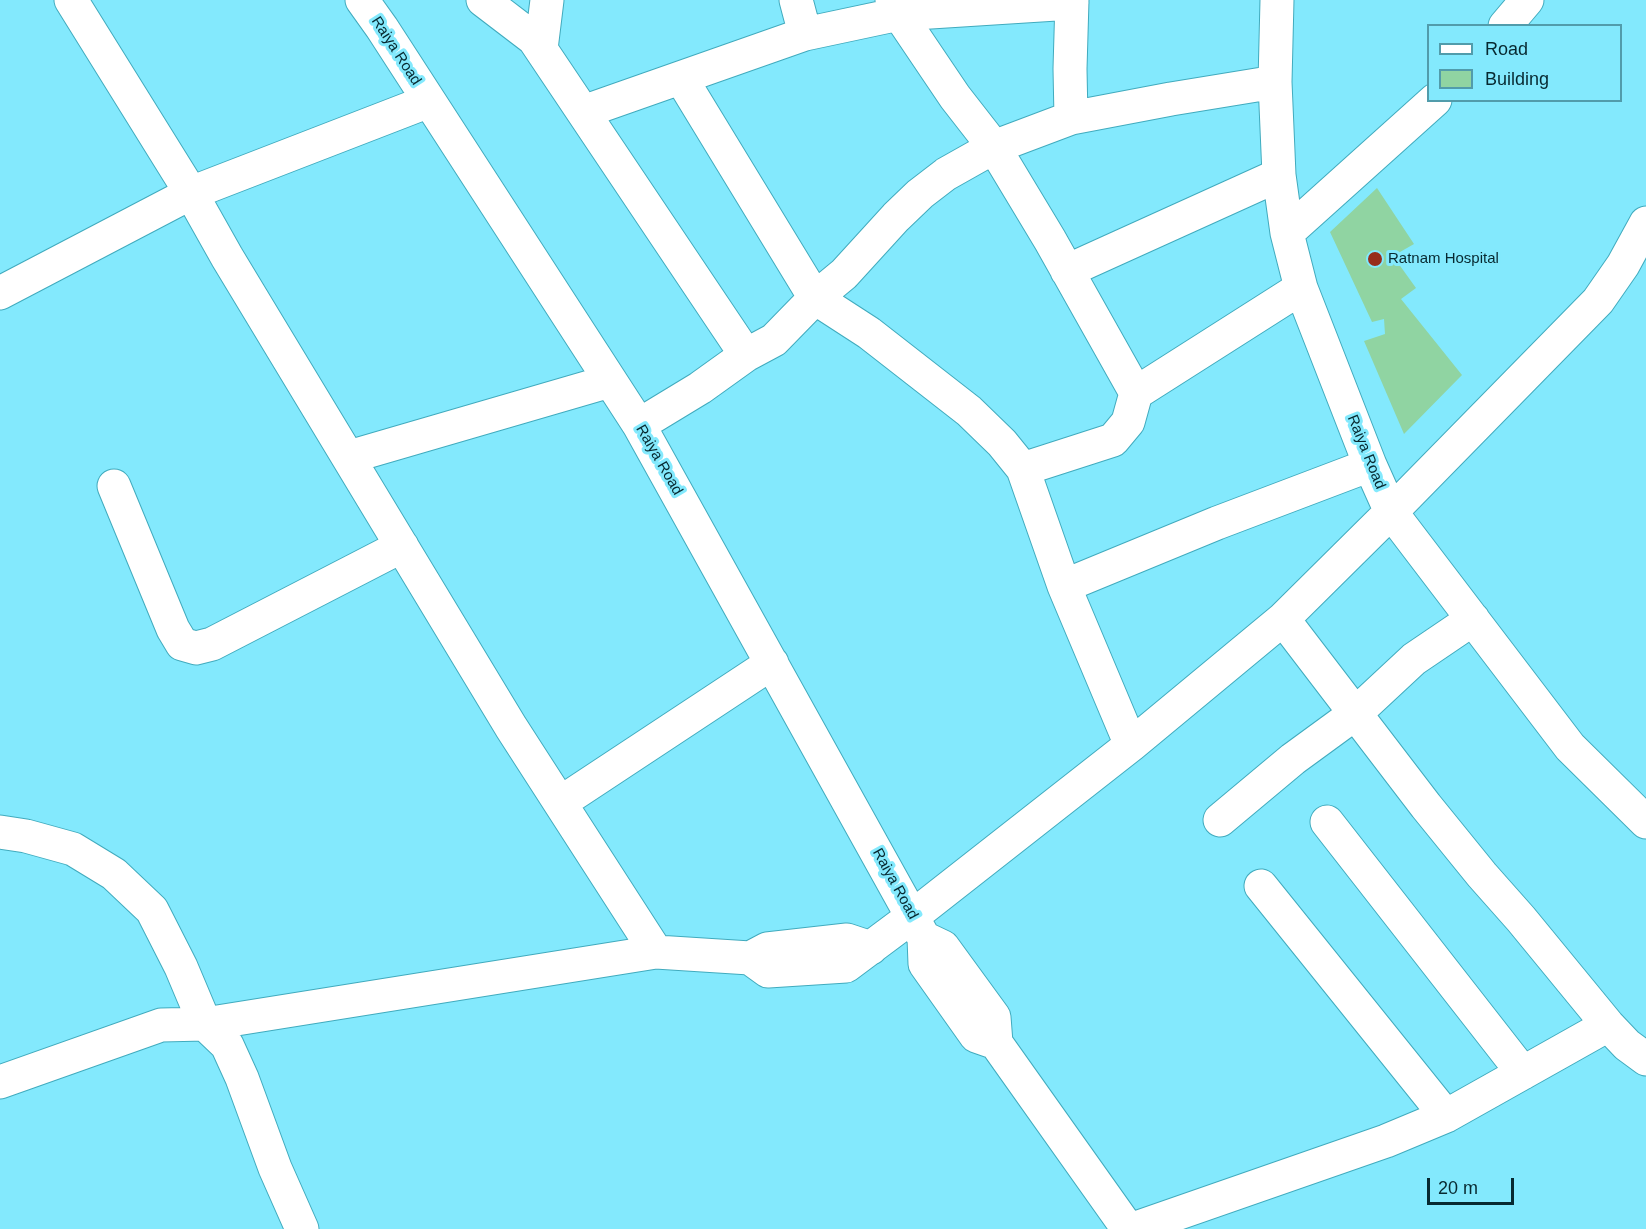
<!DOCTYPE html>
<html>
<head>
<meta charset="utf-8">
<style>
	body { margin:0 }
	#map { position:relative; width:1646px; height:1229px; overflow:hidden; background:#83e9fd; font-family:Helvetica,sans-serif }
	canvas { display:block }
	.legend { position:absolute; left:1427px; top:24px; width:195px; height:78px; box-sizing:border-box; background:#83e9fd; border:2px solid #519cab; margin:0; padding:8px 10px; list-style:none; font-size:18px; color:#072930 }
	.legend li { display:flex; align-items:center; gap:12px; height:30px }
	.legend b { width:30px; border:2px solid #519cab }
	.scale { position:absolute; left:1427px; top:1178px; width:87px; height:27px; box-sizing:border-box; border:3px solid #072930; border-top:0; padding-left:8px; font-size:18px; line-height:21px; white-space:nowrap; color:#072930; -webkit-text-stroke:4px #83e9fd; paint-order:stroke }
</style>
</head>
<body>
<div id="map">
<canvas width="1646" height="1229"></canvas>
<ul class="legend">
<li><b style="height:8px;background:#fff"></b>Road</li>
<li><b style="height:16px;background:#90d4a2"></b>Building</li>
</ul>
<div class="scale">20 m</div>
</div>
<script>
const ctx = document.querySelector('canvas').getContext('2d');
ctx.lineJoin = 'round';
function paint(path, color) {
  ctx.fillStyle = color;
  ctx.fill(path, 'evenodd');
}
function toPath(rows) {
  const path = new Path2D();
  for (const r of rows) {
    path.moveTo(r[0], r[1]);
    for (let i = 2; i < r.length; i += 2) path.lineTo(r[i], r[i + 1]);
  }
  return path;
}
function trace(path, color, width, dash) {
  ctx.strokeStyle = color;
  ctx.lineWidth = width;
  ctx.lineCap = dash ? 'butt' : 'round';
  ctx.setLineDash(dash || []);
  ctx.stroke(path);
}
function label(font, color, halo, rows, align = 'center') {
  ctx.font = font + ' Helvetica,sans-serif';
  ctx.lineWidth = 6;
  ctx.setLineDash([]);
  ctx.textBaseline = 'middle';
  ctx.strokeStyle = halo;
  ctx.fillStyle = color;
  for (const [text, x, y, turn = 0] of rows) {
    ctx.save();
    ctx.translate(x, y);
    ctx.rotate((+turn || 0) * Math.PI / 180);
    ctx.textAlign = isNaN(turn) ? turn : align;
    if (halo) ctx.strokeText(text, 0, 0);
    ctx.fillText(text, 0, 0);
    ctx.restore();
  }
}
const building = toPath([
	[1377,188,1414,244,1393,256,1416,288,1401,299,1462,375,1404,434,1364,341,1385,334,1384,319,1372,322,1330,232]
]);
const minor = toPath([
	[71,0,191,193,227,257,511,727,656,952],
	[362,0,382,28,639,425,924,938],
	[483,0,534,39,746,355],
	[796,0,805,34],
	[892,0,899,14,955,97,994,147,1050,240,1136,393,1128,422,1113,440,1023,469,1064,586,1131,745],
	[1277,0,1275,82,1279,175,1287,233,1301,288,1370,465,1391,512,1570,747,1646,822],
	[1505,26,1527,0],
	[541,49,547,0],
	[681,78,815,298,869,333,969,411,1002,443,1023,469],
	[583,112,805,34,899,14,1072,3],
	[1071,118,1070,69,1072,0],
	[1287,233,1435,100],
	[1067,271,1279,175],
	[0,293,191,193,429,101],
	[1136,393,1301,288],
	[639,425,700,388,746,355,774,340,815,298,844,274,896,217,920,194,946,174,994,147,1071,118,1171,99,1275,82],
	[349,457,610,381],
	[114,486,173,629,182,644,196,648,212,644,402,546],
	[1064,586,1217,523,1370,465],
	[1283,619,1426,806,1482,875,1521,919,1608,1025,1627,1045,1646,1059],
	[560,803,772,663],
	[1220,820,1293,759,1356,713,1414,659,1473,619],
	[1327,822,1523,1073],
	[0,832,26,836,73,849,114,874,152,910,181,967,205,1024,656,952,750,958,767,949,847,940,871,948],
	[1261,886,1446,1116],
	[750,958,768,971,846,966,913,916,1131,745,1283,619,1391,512,1598,301,1623,265,1646,223],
	[996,1043,976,1036,925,964,924,938,943,947,994,1017,996,1043,1128,1229],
	[0,1082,161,1025,205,1024,227,1045,242,1078,275,1168,302,1229],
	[1133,1229,1386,1141,1446,1116,1608,1025]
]);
const markers = [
	[1375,259,8,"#972d1b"]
];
const streetNames = [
	["Raiya Road",396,51,57],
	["Raiya Road",1366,452,68],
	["Raiya Road",659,460,60],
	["Raiya Road",895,884,61]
];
const poiNames = [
	["Ratnam Hospital",1388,259]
];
paint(building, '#90d4a2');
trace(minor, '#41abbe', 35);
trace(minor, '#fff', 33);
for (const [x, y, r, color] of markers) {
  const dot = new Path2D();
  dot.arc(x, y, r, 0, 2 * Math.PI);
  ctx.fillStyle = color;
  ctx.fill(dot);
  trace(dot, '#83e9fd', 2);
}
label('15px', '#072930', '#83e9fd', streetNames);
label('15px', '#072930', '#83e9fd', poiNames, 'left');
</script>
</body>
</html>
